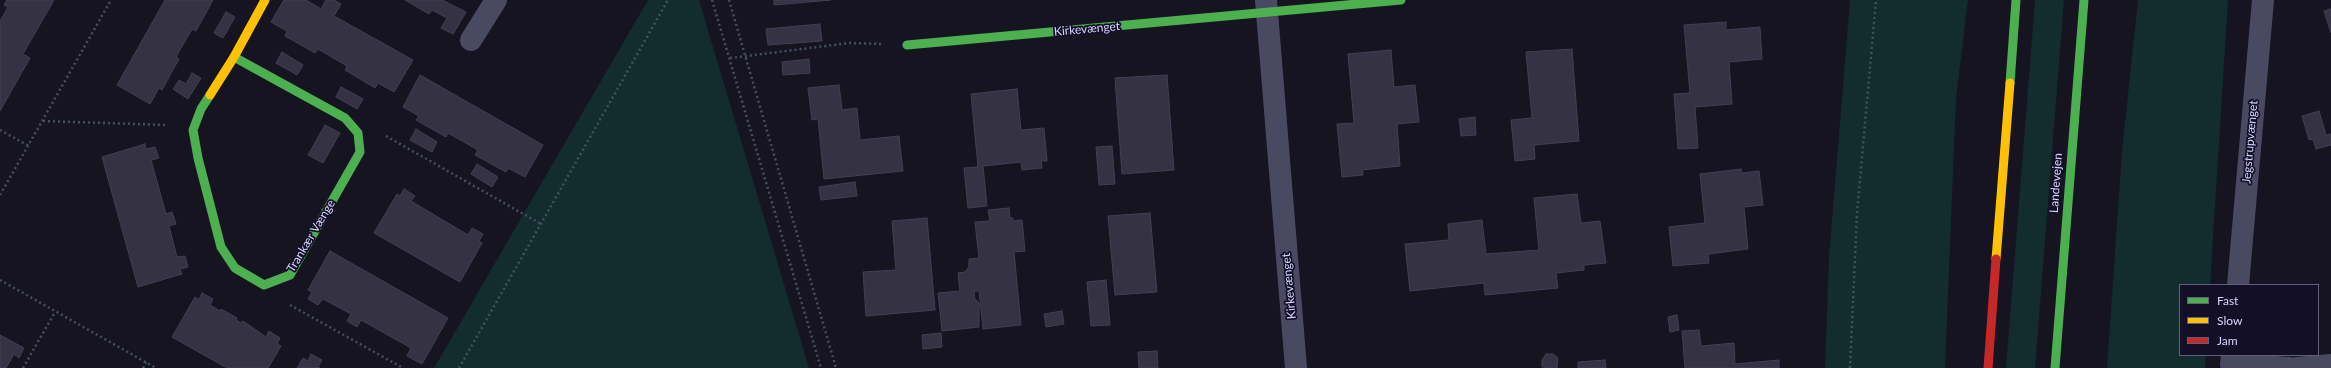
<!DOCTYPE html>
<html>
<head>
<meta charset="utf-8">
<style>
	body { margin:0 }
	#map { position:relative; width:2331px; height:368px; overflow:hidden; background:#161421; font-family:Lato,sans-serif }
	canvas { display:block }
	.legend { position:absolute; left:2179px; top:284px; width:140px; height:72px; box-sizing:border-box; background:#130f26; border:1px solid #625e7d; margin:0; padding:5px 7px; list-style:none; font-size:12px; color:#d9d4ff }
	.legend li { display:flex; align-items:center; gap:8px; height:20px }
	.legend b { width:20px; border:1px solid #625e7d }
</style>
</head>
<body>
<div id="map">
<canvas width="2331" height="368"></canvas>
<ul class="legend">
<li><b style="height:5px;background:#4caf50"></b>Fast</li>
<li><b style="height:5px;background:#ffc107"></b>Slow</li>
<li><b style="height:5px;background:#c62828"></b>Jam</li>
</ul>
</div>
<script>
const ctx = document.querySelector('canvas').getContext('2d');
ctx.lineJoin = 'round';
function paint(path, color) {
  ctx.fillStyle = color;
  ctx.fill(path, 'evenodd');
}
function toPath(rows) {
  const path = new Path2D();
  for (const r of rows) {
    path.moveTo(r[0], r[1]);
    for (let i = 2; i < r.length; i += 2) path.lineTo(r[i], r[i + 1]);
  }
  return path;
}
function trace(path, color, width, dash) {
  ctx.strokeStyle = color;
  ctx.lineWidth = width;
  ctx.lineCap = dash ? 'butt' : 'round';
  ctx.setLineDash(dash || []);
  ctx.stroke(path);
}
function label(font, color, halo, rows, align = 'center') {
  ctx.font = font + ' Lato,sans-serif';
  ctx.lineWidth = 3.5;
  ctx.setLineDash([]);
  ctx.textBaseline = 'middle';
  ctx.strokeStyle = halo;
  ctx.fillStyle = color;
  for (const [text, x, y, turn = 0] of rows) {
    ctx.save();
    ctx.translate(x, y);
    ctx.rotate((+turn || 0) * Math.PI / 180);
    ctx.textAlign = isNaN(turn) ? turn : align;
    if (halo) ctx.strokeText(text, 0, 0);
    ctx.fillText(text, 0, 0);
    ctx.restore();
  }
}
const green = toPath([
	[648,0,699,0,809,368,434,368],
	[1850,0,1968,0,1956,98,1945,368,1825,368,1829,257],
	[2035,0,2064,0,2035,368,2006,368],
	[2138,0,2228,0,2210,285,2180,285,2180,355,2206,355,2205,368,2107,368,2122,151]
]);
const building = toPath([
	[7,0,54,0,23,54,30,58,0,111,0,21,8,7,4,5,7,0],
	[165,0,213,0,196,31,192,29,176,57,179,59,162,90,159,88,150,104,117,85,165,0],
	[284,0,306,0,321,9,326,0,334,0,341,4,334,16,413,60,394,92,378,83,375,88,345,70,347,66,318,49,315,53,285,36,287,31,271,22,284,0],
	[405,0,442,0,466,12,453,34,441,28,447,18,432,10,429,14,405,0],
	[774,0,831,0,774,5,774,0],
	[2331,9,2331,33,2324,11,2331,9],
	[226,12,235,17,223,38,214,33,226,12],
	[1726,22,1726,30,1760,27,1762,59,1729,62,1732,104,1695,107,1698,148,1678,149,1674,94,1690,93,1684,25,1726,22],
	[820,24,822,41,768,45,766,29,820,24],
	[1572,49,1579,141,1534,145,1535,159,1515,161,1511,120,1532,118,1526,52,1572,49],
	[1391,50,1394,87,1415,85,1419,122,1397,124,1400,166,1362,170,1363,175,1342,177,1337,124,1354,123,1348,54,1391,50],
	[282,52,303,65,297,75,276,63,282,52],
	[809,59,810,73,783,75,782,62,809,59],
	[192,73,201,78,188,99,173,89,179,80,186,84,192,73],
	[420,75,543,145,525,177,508,168,506,172,475,155,478,150,448,133,446,137,416,120,419,116,403,107,420,75],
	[1167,75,1174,170,1122,174,1115,78,1167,75],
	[839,85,842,110,857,108,860,140,899,136,903,171,824,179,818,119,812,120,808,88,839,85],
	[341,87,363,99,357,109,336,97,341,87],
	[1017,89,1021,130,1044,128,1047,161,1041,161,1042,168,1022,170,1021,162,983,166,987,206,968,208,964,168,978,167,971,94,1017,89],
	[2319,111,2326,135,2331,134,2331,145,2316,149,2313,139,2309,140,2302,116,2319,111],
	[1475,117,1476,135,1461,136,1459,119,1475,117],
	[325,125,340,133,323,163,308,155,325,125],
	[416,129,437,142,432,152,410,140,416,129],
	[145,144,146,149,155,147,159,158,151,160,166,214,172,212,176,224,169,226,177,257,185,256,188,267,180,269,182,274,138,287,102,157,145,144],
	[1112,146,1115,184,1099,185,1096,147,1112,146],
	[477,164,498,177,492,187,471,174,477,164],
	[1741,169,1742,173,1759,171,1763,205,1744,207,1748,249,1708,254,1709,263,1673,266,1669,227,1705,223,1700,174,1741,169],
	[855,182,857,196,821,200,819,187,855,182],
	[404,189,415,196,411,201,468,235,472,228,483,234,479,241,482,243,460,282,374,233,397,194,400,196,404,189],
	[1577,194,1581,223,1600,221,1606,263,1584,265,1584,270,1556,273,1558,288,1485,295,1484,283,1410,291,1405,244,1449,240,1448,224,1482,220,1486,254,1539,250,1534,198,1577,194],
	[1009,208,1010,218,1013,218,1013,221,1022,220,1025,251,1014,252,1021,325,983,329,979,291,974,291,975,299,979,303,979,327,942,331,938,293,960,291,958,273,965,272,969,267,969,259,979,258,975,222,990,221,988,210,1009,208],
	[1150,213,1157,292,1115,295,1108,216,1150,213],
	[927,218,935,310,866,316,863,272,896,270,892,221,927,218],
	[330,251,448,318,422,364,407,356,411,348,361,320,357,327,347,321,351,314,323,299,318,305,308,299,312,292,308,290,330,251],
	[1106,280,1110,325,1091,326,1087,282,1106,280],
	[202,293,213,299,210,305,220,311,221,309,237,318,236,320,241,323,243,321,266,337,269,331,280,338,277,344,281,346,268,368,227,368,172,337,195,297,199,300,202,293],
	[1062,311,1064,324,1046,327,1044,314,1062,311],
	[1677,315,1679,330,1670,332,1668,317,1677,315],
	[1699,330,1701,346,1734,343,1735,364,1779,360,1779,368,1685,368,1682,331,1699,330],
	[941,333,942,347,923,349,922,335,941,333],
	[0,335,24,348,19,358,14,354,6,368,0,368,0,335],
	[1157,351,1158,368,1139,368,1138,352,1157,351],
	[311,354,322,360,318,367,320,368,297,368,303,358,308,361,311,354],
	[1546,354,1553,354,1558,358,1557,368,1542,367,1542,360,1546,354],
	[1605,360,1606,368,1578,368,1578,362,1605,360]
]);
const path = toPath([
	[712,0,821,368],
	[729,0,836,368],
	[730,58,850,43,881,44],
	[43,121,166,125],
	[0,130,29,146],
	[386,136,541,224],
	[0,195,111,0],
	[0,280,156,368],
	[290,305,403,368],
	[23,368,55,312],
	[143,368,146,362],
	[459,368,668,0],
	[1850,368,1857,213,1876,0]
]);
const street = toPath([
	[1266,0,1296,368],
	[471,40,496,0],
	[2238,285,2263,0],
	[2232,355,2231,364,2289,368],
	[2297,368,2331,365]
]);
const fast = toPath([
	[907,45,1401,0],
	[2010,83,2016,0],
	[210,95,201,109,193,130,198,158,221,247,235,268,264,285,290,275,360,152,358,133,345,118,234,57],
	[2055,368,2084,0]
]);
const slow = toPath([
	[210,95,234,57,265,0],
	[1996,259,2010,83]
]);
const jam = toPath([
	[1988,368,1996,259]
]);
const streetNames = [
	["Kirkevænget",1087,29,-5],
	["Jegstrupvænget",2250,142,-85],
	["Landevejen",2056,183,-86],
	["Trankær Vænge",311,236,-59],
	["Kirkevænget",1289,286,-95]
];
paint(green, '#132c2d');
paint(building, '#343243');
trace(building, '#433f54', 1);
trace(path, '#44505f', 2.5, [2, 3]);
trace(street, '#4a4962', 22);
trace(fast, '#4caf50', 9);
trace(slow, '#ffc107', 9);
trace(jam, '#c62828', 9);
label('12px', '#d9d4ff', '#130f26', streetNames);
</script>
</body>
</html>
